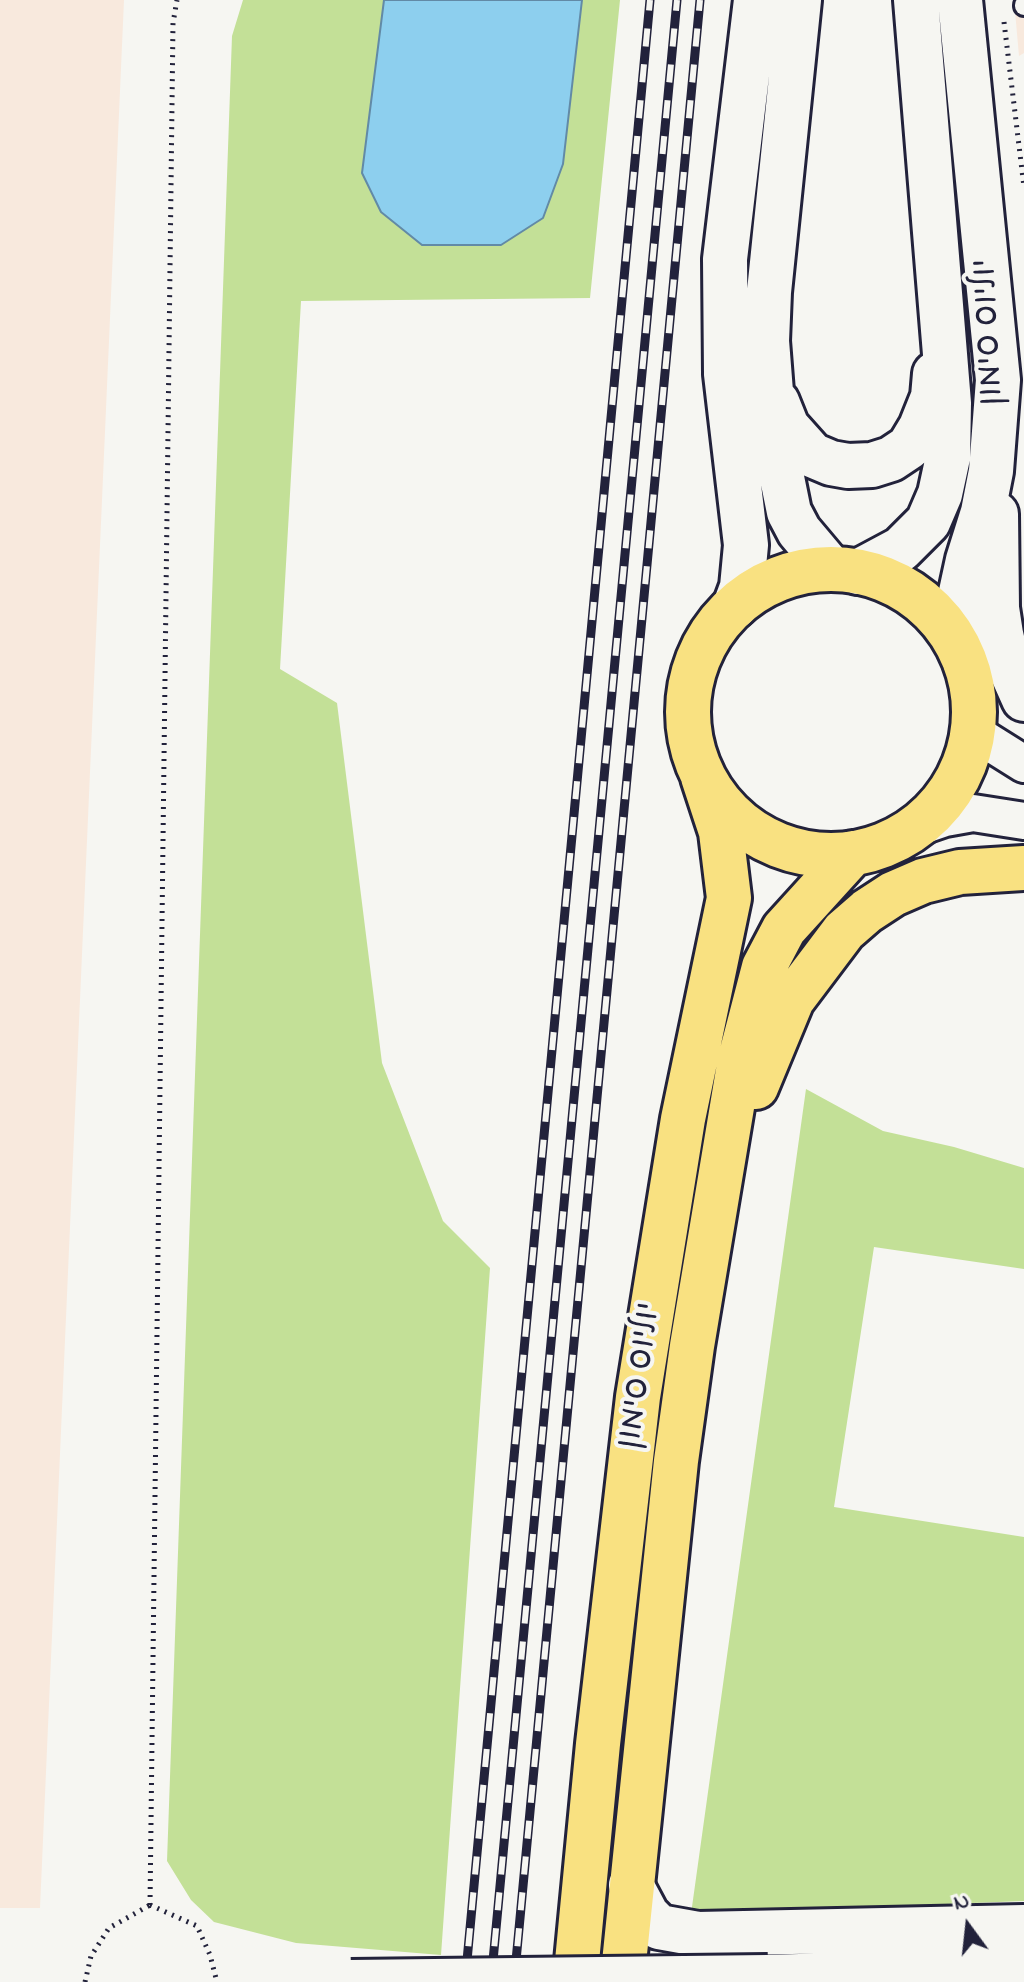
<!DOCTYPE html>
<html>
<head>
<meta charset="utf-8">
<style>
	body { margin:0 }
	#map { position:relative; width:1024px; height:1982px; overflow:hidden; background:#f6f6f2; font-family:"Indie Flower",sans-serif }
	canvas { display:block }
	.north { position:absolute; left:928px; top:1886px; width:80px; height:80px; -webkit-text-stroke:6px #f6f6f2; paint-order:stroke; rotate:345deg; font-size:22px; font-weight:700; line-height:32px; text-align:center; color:#22223b }
	.north::after { content:''; display:block; margin:auto; width:28px; height:36px; background:#22223b; clip-path:polygon(50% 0,100% 100%,50% 72%,0 100%) }
</style>
</head>
<body>
<div id="map">
<canvas width="1024" height="1982"></canvas>
<div class="north">N</div>
</div>
<script>
const ctx = document.querySelector('canvas').getContext('2d');
ctx.lineJoin = 'round';
function paint(path, color) {
  ctx.fillStyle = color;
  ctx.fill(path, 'evenodd');
}
function toPath(rows) {
  const path = new Path2D();
  for (const r of rows) {
    if (r.length === 3) {
      path.moveTo(r[0] + r[2], r[1]);
      path.arc(r[0], r[1], r[2], 0, 2 * Math.PI);
      continue;
    }
    path.moveTo(r[0], r[1]);
    for (let i = 2; i < r.length; i += 2) path.lineTo(r[i], r[i + 1]);
  }
  return path;
}
function trace(path, color, width, dash) {
  ctx.strokeStyle = color;
  ctx.lineWidth = width;
  ctx.lineCap = dash ? 'butt' : 'round';
  ctx.setLineDash(dash || []);
  ctx.stroke(path);
}
function label(font, color, halo, rows, align = 'center') {
  ctx.font = font + ' "Indie Flower","Playpen Sans Hebrew",sans-serif';
  ctx.lineWidth = 8;
  ctx.setLineDash([]);
  ctx.textBaseline = 'middle';
  ctx.strokeStyle = halo;
  ctx.fillStyle = color;
  for (const [text, x, y, turn = 0] of rows) {
    ctx.save();
    ctx.translate(x, y);
    ctx.rotate((+turn || 0) * Math.PI / 180);
    ctx.textAlign = isNaN(turn) ? turn : align;
    if (halo) ctx.strokeText(text, 0, 0);
    ctx.fillText(text, 0, 0);
    ctx.restore();
  }
}
const built = toPath([
	[0,0,124,0,40,1908,0,1908],
	[1014,0,1024,0,1024,53,1019,56]
]);
const green = toPath([
	[243,0,384,0,362,173,563,164,582,0,620,0,590,298,301,301,280,669,337,703,382,1063,443,1221,490,1268,441,1955,296,1943,214,1922,191,1900,167,1861,232,36],
	[806,1089,883,1131,954,1147,1024,1168,1024,1269,874,1247,834,1507,1024,1537,1024,1901,691,1914]
]);
const water = toPath([
	[384,0,582,0,563,164,543,218,501,245,422,245,381,212,362,173,384,0]
]);
const path = toPath([
	[1004,22,1024,187],
	[150,1905,173,23,177,0],
	[150,1905,197,1926,210,1955,217,1982],
	[85,1982,91,1956,109,1928,150,1905]
]);
const service = toPath([
	[1024,6,1024,5]
]);
const minor = toPath([
	[973,732,1024,764],
	[913,829,945,818,973,813,1024,821]
]);
const tertiary = toPath([
	[799,0,769,292,767,341,775,443,789,512,799,531,831,569],
	[960,0,998,380,991,471,983,512,968,560,958,606,958,632,965,661],
	[777,402,787,427,812,455,831,463,848,466,872,465,891,459,909,447,921,427,933,397,935,374],
	[996,514,997,608,1001,634,1007,661,1024,699],
	[858,572,901,549,928,522,940,494,948,457,949,403,916,0],
	[735,606,742,587,746,545,726,374,725,259,756,0],
	[631,1885,647,1915,659,1927,698,1934,1024,1927],
	[768,1977,1024,1969]
]);
const primary = toPath([
	[831,712,143],
	[756,1087,792,1000,844,931,867,911,893,894,923,881,960,872,1024,868],
	[575,1982,598,1744,638,1397,683,1119,729,898,721,832,703,777],
	[622,1982,676,1461,692,1346,740,1059,764,967,784,929,853,853]
]);
const rail = toPath([
	[465,1982,650,0],
	[491,1982,677,0],
	[514,1982,700,0]
]);
const tertiaryBridge = toPath([
	[351,1982,768,1977]
]);
const streetNames = [
	["יוליוס סימון",991,332,-93],
	["יוליוס סימון",642,1376,-82]
];
paint(built, '#f8e9dd');
paint(green, '#c3e097');
paint(water, '#8dcfee');
trace(water, '#628aa6', 2);
trace(service, '#22223b', 24);
trace(minor, '#22223b', 42);
trace(tertiary, '#22223b', 50);
trace(primary, '#22223b', 50);
trace(path, '#22223b', 5, [2, 6]);
trace(service, '#f6f6f2', 18);
trace(minor, '#f6f6f2', 36);
trace(tertiary, '#f6f6f2', 44);
trace(primary, '#f9e181', 44);
trace(rail, '#22223b', 9);
trace(rail, '#f6f6f2', 6, [18]);
trace(tertiaryBridge, '#22223b', 50, []);
trace(tertiaryBridge, '#f6f6f2', 44);
label('34px', '#22223b', '#f6f6f2', streetNames);
</script>
</body>
</html>
